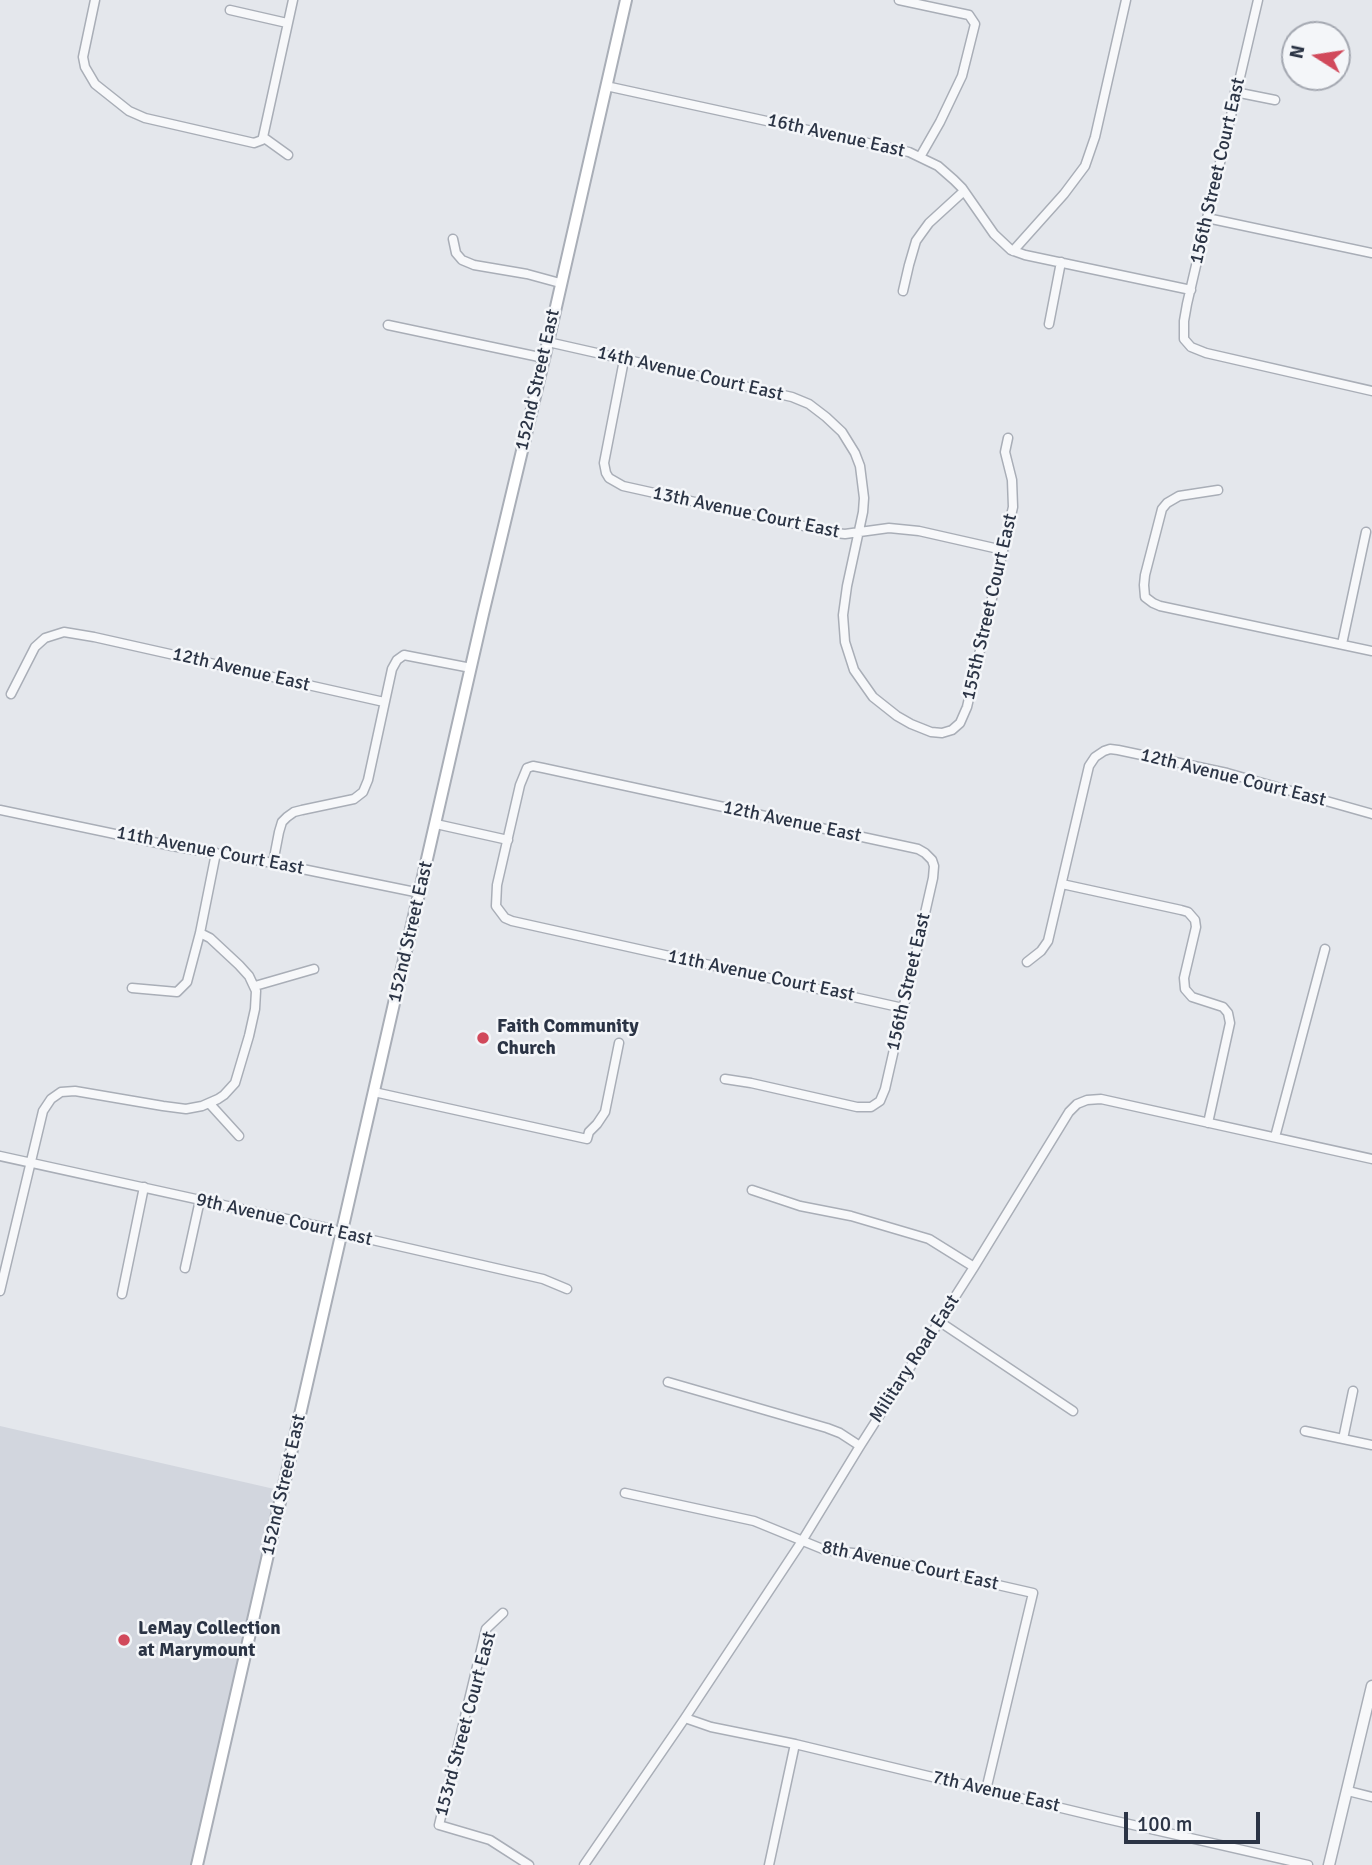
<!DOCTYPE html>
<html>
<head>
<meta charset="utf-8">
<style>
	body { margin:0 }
	#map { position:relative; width:1372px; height:1865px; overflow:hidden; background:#e4e7ec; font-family:Signika,sans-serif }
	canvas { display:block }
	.north { position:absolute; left:1281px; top:21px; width:70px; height:70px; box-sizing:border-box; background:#f4f6f9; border:2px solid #a4a8b1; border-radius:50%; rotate:282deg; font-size:19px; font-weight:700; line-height:28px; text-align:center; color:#2b3445 }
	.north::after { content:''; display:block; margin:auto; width:24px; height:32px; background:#d1495b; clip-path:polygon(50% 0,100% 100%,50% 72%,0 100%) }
	.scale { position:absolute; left:1124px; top:1812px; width:136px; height:32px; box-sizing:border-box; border:4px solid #2b3445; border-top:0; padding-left:9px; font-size:21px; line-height:24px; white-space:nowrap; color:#2b3445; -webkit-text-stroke:5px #f4f6f9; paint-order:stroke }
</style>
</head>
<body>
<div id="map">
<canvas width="1372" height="1865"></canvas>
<div class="north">N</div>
<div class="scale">100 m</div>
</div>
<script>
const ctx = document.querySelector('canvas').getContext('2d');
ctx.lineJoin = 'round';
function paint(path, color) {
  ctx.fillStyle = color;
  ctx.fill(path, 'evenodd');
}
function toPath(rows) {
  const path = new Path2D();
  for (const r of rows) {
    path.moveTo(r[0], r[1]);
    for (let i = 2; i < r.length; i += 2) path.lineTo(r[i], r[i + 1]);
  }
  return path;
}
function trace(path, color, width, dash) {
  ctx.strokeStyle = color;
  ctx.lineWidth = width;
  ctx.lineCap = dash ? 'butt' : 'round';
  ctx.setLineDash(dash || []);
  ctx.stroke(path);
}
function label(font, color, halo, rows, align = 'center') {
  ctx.font = font + ' Signika,sans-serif';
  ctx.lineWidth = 5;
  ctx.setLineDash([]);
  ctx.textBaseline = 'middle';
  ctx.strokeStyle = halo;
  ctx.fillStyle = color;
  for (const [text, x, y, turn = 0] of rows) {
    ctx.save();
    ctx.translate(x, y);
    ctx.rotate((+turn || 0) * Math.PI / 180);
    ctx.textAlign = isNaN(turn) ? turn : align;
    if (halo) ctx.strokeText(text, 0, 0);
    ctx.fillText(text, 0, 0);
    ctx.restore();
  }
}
const built = toPath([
	[0,1426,283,1491,197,1865,0,1865]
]);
const minor = toPath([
	[95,0,83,57,85,67,95,84,129,111,145,118,254,143,262,140,263,137],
	[899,0,969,15,975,24,962,76,940,122,920,157],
	[1258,0,1187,304,1184,321,1184,339,1191,347,1206,353,1372,391],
	[230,10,287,23],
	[606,86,909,152,938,166,954,180,962,188,994,234,1011,250,1025,255,1191,290],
	[1235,92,1275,100],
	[263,137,293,0],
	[263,137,288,155],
	[1207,218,1372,253],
	[453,239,456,253,462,260,474,265,527,274,560,283],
	[1013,251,1064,194,1085,166,1095,137,1126,0],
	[903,291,909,265,916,241,921,234,929,223,964,191],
	[1049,324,1061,262],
	[388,325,544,358],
	[548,342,792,397,809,404,826,417,842,432,855,453,860,466,864,498,863,512,847,586,843,615,845,642,854,670,873,697,897,716,911,724,931,732,942,733,952,730,960,723,967,707,1013,507,1012,480,1005,452,1008,438],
	[624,360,604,463,606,473,609,478,623,486,835,533,845,534,889,528,919,531,1003,550],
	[1218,490,1179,496,1167,503,1162,509,1145,575,1144,585,1145,597,1153,603,1160,606,1372,651],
	[1342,644,1366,532],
	[11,694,35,647,45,638,64,632,94,637,384,702],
	[0,810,172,846,273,863,420,893],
	[436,824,508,840],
	[273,863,279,832,282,822,287,817,294,812,302,810,354,799,363,792,368,780,392,669,397,660,404,655,409,656,471,668],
	[1062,884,1181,910,1188,912,1195,920,1196,927,1184,978,1185,989,1192,997,1223,1007,1228,1013,1230,1023,1208,1123],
	[1027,962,1041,951,1048,941,1089,766,1095,757,1104,751,1110,749,1118,750,1227,773,1372,814],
	[255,986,314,969],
	[132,988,177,992,187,982,200,933,216,853],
	[725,1079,751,1083,857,1107,871,1107,880,1101,885,1089,933,878,934,866,932,860,925,853,918,849,543,768,533,766,527,768,520,785,497,885,496,906,505,918,512,921,903,1008],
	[374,1092,587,1139,589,1132,597,1124,605,1112,619,1043],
	[209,1103,239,1136],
	[1275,1137,1325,949],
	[0,1156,328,1228,342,1233,543,1279,567,1289],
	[752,1190,800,1206,851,1216,929,1239,974,1267],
	[185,1268,200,1200],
	[0,1291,43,1111,51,1099,61,1092,75,1091,163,1106,186,1109,202,1106,218,1099,224,1095,235,1083,249,1036,255,1009,256,991,249,976,239,965,210,938,200,933],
	[122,1294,144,1187],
	[940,1322,1073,1411],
	[668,1382,827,1428,840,1433,860,1446],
	[1305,1431,1372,1445],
	[1343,1439,1353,1391],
	[625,1493,754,1521,825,1550,862,1554,1033,1593,986,1790],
	[503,1613,486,1629,439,1825,490,1840,529,1865],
	[685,1718,711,1727,795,1744,1107,1819,1308,1865],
	[1348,1791,1372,1797],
	[584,1865,685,1718,802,1541,860,1446,974,1267,1069,1112,1077,1104,1087,1100,1101,1099,1372,1159],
	[769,1865,795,1744]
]);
const tertiary = toPath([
	[1329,1865,1372,1686]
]);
const secondary = toPath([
	[197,1865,483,614,548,342,626,0]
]);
const markers = [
	[483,1038,7,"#d1495b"],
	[124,1640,7,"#d1495b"]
];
const streetNames = [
	["16th Avenue East",836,136,13],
	["156th Street Court East",1218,171,-77],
	["14th Avenue Court East",690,374,13],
	["152nd Street East",538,380,-77],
	["13th Avenue Court East",746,513,12],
	["155th Street Court East",990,607,-77],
	["12th Avenue East",241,670,13],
	["12th Avenue Court East",1233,778,14],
	["12th Avenue East",792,822,12],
	["11th Avenue Court East",210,851,11],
	["152nd Street East",411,932,-77],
	["11th Avenue Court East",761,976,12],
	["156th Street East",909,982,-77],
	["9th Avenue Court East",284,1220,13],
	["Military Road East",915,1359,-57],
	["152nd Street East",284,1485,-77],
	["8th Avenue Court East",910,1566,12],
	["153rd Street Court East",466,1724,-75],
	["7th Avenue East",996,1792,13]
];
const poiNames = [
	["Faith Community",497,1027],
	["Church",497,1049],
	["LeMay Collection",138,1629],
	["at Marymount",138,1651]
];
paint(built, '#d2d6de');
trace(minor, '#a9aeb7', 11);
trace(tertiary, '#a9aeb7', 13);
trace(secondary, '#a9aeb7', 14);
trace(minor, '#f7f8fa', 8);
trace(tertiary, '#f7f8fa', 10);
trace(secondary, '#fff', 10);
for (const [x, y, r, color] of markers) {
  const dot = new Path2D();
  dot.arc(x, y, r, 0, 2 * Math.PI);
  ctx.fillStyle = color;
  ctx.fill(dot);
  trace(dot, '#f4f6f9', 2.5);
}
label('19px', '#2b3445', '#f4f6f9', streetNames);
label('bold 19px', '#2b3445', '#f4f6f9', poiNames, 'left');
</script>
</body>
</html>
